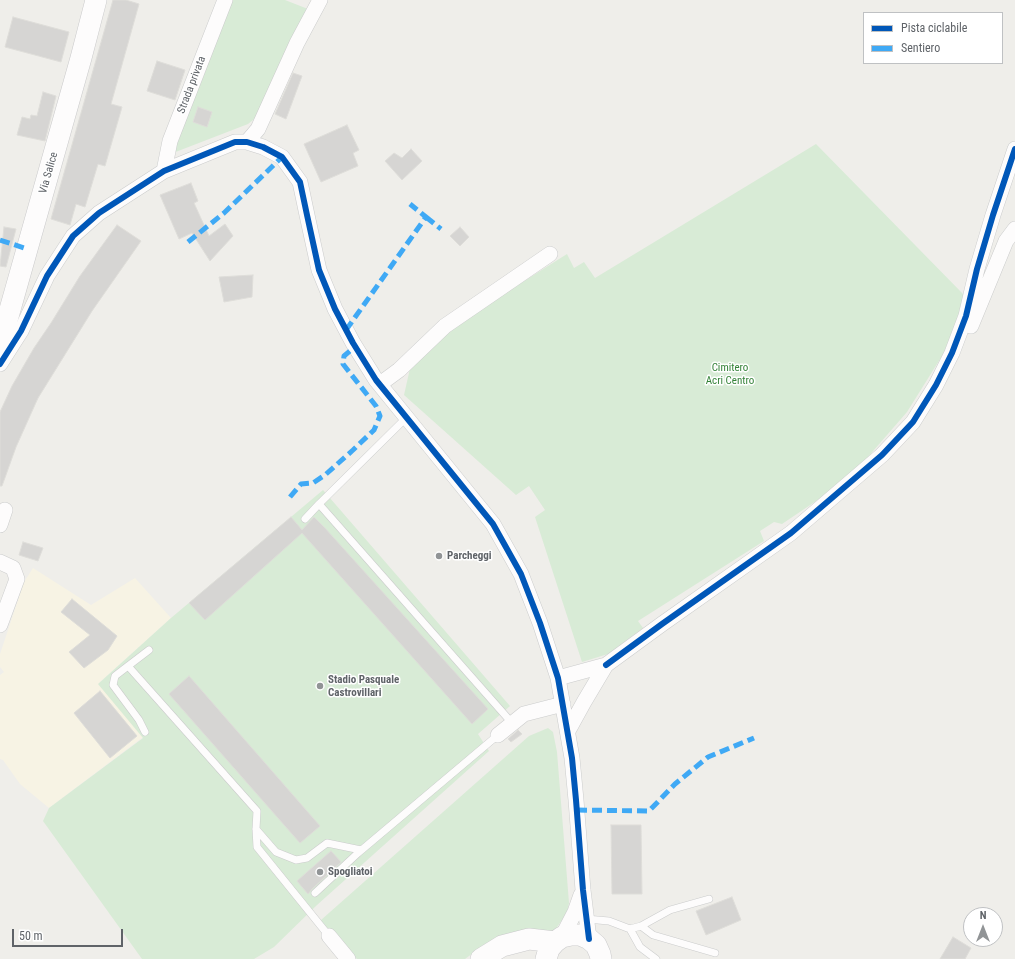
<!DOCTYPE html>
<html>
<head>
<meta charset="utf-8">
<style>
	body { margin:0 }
	#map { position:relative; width:1015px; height:959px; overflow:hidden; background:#efeeea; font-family:"Roboto Condensed",sans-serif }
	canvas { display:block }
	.legend { position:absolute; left:863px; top:12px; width:140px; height:52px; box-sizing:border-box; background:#fff; border:1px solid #bfc1c3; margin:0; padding:5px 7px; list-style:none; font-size:12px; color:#5f6368 }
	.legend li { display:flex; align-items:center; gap:8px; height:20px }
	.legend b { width:20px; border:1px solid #bfc1c3 }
	.north { position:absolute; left:963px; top:907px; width:40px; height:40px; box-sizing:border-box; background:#fff; border:1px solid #bfc1c3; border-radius:50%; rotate:0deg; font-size:11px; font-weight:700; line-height:16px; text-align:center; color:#5f6368 }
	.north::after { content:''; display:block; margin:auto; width:14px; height:18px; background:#919496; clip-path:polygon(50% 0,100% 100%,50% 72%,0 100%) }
	.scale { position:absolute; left:12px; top:929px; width:111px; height:18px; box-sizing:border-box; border:2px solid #5f6368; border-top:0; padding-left:5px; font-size:12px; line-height:14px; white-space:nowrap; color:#5f6368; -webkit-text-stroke:3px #fff; paint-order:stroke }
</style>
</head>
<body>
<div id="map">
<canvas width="1015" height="959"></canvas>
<ul class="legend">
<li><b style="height:5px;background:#0057b8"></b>Pista ciclabile</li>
<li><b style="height:5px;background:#3fa9f5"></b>Sentiero</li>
</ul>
<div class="north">N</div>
<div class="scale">50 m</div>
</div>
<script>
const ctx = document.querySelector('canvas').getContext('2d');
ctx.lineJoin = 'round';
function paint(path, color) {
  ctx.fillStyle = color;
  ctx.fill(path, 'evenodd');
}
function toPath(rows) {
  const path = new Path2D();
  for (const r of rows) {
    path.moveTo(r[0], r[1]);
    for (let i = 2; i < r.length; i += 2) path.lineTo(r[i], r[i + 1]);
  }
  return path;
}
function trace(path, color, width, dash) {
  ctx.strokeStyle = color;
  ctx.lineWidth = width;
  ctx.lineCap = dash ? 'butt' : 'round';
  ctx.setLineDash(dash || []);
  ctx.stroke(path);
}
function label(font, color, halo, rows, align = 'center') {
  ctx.font = font + ' "Roboto Condensed",sans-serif';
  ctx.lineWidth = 3;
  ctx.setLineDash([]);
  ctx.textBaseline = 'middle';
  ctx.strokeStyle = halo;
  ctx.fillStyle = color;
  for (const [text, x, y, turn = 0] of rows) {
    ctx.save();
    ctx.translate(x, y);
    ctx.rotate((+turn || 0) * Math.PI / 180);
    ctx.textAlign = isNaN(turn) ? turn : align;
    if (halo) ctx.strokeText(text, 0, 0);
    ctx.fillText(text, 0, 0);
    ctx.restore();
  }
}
const commercial = toPath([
	[33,568,91,605,135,578,171,618,99,683,143,737,49,808,20,784,3,760,0,759,0,675,4,672,0,667,0,654,24,582]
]);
const green = toPath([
	[231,0,285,0,308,9,258,116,248,124,173,153,205,72],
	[816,144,965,296,947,348,907,412,867,458,828,493,782,524,774,522,760,531,764,541,638,621,643,628,608,654,582,662,535,517,545,510,529,486,516,495,404,395,411,364,464,319,567,254,574,268,584,262,595,278],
	[323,490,510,706,478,734,489,751,317,905,274,947,254,959,142,959,43,821,49,808,143,738,98,684,171,618],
	[548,728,553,732,557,752,569,903,567,913,555,930,544,934,477,950,465,959,357,959,326,929,321,920,529,736]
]);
const building = toPath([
	[113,0,126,0,139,4,111,104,122,107,105,166,98,164,85,207,76,204,70,225,51,219,113,0],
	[13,17,69,32,61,62,5,47,13,17],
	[157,61,185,70,175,100,147,91,157,61],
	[293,73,302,76,286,119,275,114,293,73],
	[43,92,56,96,45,141,17,135,22,117,30,119,31,115,37,116,43,92],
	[198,107,212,112,207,127,193,122,198,107],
	[347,125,359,150,353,153,358,166,321,182,304,144,347,125],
	[411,149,422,161,402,180,385,161,394,153,402,158,411,149],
	[191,183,198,201,194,203,209,236,225,224,233,236,210,261,192,233,179,239,160,195,191,183],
	[117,225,141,241,92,311,38,398,16,447,2,486,0,486,0,412,12,386,34,348,51,323,80,276,117,225],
	[4,227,16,229,6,267,0,266,4,227],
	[460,227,469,237,460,246,450,236,460,227],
	[253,275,252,297,224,302,219,277,253,275],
	[291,517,302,530,314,517,324,527,488,709,472,724,302,533,205,620,189,603,291,517],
	[23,542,43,548,38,561,19,555,23,542],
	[72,599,117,636,108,650,84,668,69,652,90,635,61,612,72,599],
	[189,676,320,826,300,843,169,694,189,676],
	[100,691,137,736,110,758,74,713,100,691],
	[518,730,522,734,511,742,508,739,518,730],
	[611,825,641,825,642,894,612,894,611,825],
	[331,851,341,862,312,889,308,894,297,881,331,851],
	[732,897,741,920,706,935,696,911,732,897],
	[953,937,971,948,965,959,940,959,953,937]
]);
const service = toPath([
	[319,504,406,418],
	[305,519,319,504,512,723],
	[128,666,149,650],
	[145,732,139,720,113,685,115,676,128,666,257,811,256,829,257,847,329,936],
	[256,829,276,852,296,860,307,858,327,843,361,850],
	[315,893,358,853,498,735],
	[586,919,609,921,630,929,641,926,670,910,709,899],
	[641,926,653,935,715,953],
	[630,929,640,947,656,959]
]);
const minor = toPath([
	[247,142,258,129,297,43,320,0],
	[164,171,170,141,225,0],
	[971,326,1006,241,1015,229],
	[0,364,21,331,47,276,73,236,99,213,164,171,235,142,247,142,263,147,282,157,300,182,307,215,319,270,335,309,353,343,376,380,493,524,521,574,540,623,558,678,572,758,576,800,583,890,589,939],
	[380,384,399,370,445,326,550,254],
	[0,525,5,510],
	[0,562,13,568,17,579,0,625],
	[606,665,662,624,791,533,882,455,913,422,936,385,952,353,966,316,977,269,993,215,1015,149],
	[558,678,606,665,584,702,568,731],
	[498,735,524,714,563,704],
	[329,936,348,959],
	[562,937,575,912,581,895]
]);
const secondary = toPath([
	[0,345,81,58,96,0],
	[481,959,502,946,529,939,555,942],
	[546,959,549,949,555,942,562,937,571,935,580,935,589,939,596,945,600,954,601,959]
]);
const quiet = toPath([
	[426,217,441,229],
	[0,240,27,249],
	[188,242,224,213,282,157],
	[346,330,426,217,410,204],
	[290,497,301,484,313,483,325,475,353,450,374,430,380,416,376,406,343,364,344,356,356,346],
	[577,810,649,811,675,784,708,757,754,738]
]);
const cycleway = toPath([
	[0,364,21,331,47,276,73,236,99,213,164,171,235,142,247,142,263,147,282,157,300,182,307,215,319,270,335,309,353,343,376,380,493,524,521,574,540,623,558,678,572,758,576,800,583,890,589,939],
	[606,665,662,624,791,533,882,455,913,422,936,385,952,353,966,316,977,269,993,215,1015,149]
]);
const markers = [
	[439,556,4,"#919496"],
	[320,686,4,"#919496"],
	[320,872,4,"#919496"]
];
const streetNames = [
	["Strada privata",192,85,-69],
	["Via Salice",49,173,-74]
];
const parkNames = [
	["Cimitero",730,368],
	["Acri Centro",730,381]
];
const poiNames = [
	["Parcheggi",447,556],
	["Stadio Pasquale",328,680],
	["Castrovillari",328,693],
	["Spogliatoi",328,872]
];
paint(commercial, '#f7f3e4');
paint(green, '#d8ebd6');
paint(building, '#d6d5d3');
trace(building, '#deddd9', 1);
trace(service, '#cbcccc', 8);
trace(minor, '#cbcccc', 16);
trace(secondary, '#cacacb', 22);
trace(service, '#fdfcfc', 7);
trace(minor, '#fdfcfc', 15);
trace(secondary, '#fdfcfc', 21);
trace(quiet, '#3fa9f5', 5, [10, 5]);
trace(cycleway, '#0057b8', 6);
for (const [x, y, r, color] of markers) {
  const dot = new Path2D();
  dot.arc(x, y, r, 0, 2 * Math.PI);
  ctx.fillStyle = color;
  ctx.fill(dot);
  trace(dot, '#fff', 1.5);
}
label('11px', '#5f6368', '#fff', streetNames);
label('11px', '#348238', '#fff', parkNames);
label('bold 11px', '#5f6368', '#fff', poiNames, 'left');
</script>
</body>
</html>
